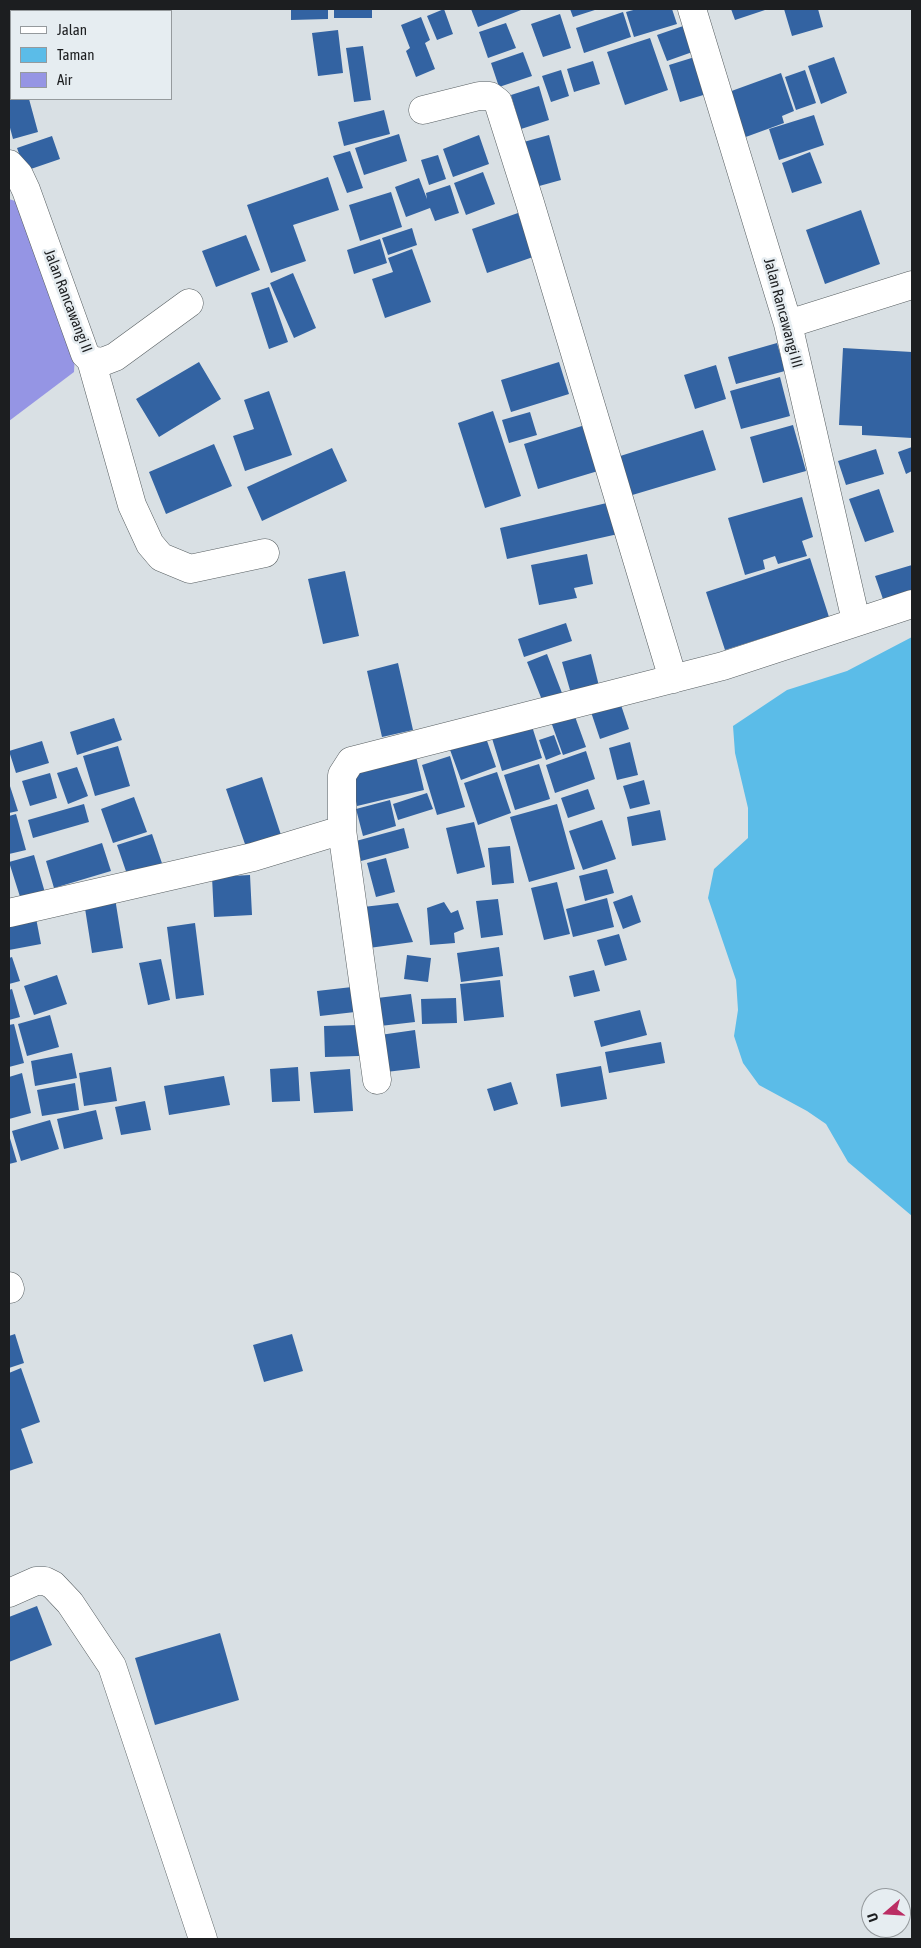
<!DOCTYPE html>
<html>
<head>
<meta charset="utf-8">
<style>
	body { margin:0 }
	#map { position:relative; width:921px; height:1948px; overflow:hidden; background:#d9e0e4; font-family:"Asap Condensed",sans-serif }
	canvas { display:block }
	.frame { position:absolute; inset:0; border:10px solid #1c1e20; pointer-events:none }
	.legend { position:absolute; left:10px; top:10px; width:162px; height:90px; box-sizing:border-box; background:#e6edf1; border:1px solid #959a9d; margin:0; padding:6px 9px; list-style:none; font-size:15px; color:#1c1e20 }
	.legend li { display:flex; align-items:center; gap:10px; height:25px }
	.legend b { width:25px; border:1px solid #959a9d }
	.north { position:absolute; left:861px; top:1888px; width:50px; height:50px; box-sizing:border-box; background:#e6edf1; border:1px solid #959a9d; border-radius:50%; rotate:251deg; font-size:14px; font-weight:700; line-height:20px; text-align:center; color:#1c1e20 }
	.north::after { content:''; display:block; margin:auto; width:18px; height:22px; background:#bb2e64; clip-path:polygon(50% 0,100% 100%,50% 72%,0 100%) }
</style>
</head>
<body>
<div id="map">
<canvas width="921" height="1948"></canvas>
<div class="frame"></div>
<ul class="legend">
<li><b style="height:6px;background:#fff"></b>Jalan</li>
<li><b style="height:14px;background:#5bbce8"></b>Taman</li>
<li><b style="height:14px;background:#9595e4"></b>Air</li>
</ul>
<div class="north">U</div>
</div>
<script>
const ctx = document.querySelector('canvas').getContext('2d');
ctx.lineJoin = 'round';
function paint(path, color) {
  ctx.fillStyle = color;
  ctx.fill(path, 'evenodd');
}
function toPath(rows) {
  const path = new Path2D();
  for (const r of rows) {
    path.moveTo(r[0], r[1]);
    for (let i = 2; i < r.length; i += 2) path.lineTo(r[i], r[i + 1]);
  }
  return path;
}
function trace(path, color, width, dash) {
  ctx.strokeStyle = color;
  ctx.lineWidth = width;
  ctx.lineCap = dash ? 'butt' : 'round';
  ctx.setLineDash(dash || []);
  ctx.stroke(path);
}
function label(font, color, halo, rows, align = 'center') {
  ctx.font = font + ' "Asap Condensed",sans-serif';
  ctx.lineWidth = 5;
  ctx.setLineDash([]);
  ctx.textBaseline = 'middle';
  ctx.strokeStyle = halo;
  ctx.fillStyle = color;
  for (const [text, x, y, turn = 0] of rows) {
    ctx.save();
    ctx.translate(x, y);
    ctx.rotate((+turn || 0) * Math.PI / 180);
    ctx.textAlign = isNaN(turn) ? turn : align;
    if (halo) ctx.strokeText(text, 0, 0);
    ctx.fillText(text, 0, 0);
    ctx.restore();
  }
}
const green = toPath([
	[912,637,912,1216,848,1162,826,1124,807,1111,759,1085,743,1063,734,1036,738,1010,736,980,708,898,714,869,748,838,748,808,735,753,733,726,787,690,847,671]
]);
const water = toPath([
	[9,199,24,204,75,352,74,372,9,421]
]);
const building = toPath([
	[291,9,328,9,328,19,291,20],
	[334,9,372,9,372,18,334,18],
	[444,9,453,34,437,40,427,16],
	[471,9,520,9,521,10,478,27],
	[570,9,598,9,573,17],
	[637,9,672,9,677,24,634,37,626,12],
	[731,9,768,9,735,20],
	[784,9,818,9,823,27,792,36],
	[623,12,631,37,584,53,576,28],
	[560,14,571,48,543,57,531,24],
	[421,17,430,40,425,43,435,69,416,77,406,51,410,48,401,25],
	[506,23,516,48,488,58,479,32],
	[689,24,698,50,667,61,657,35],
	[338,30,343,73,318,76,312,33],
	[11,37,11,77,9,77,9,38],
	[650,38,668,90,625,105,607,52],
	[363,46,371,100,354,102,346,48],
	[523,52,532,76,499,87,491,63],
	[698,56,710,93,680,102,669,65],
	[834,57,847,93,821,104,808,66],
	[593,61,600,84,574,92,567,69],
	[561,70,569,96,551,102,542,76],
	[805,70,816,103,796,110,785,77],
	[781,73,794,111,782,116,784,123,743,138,726,93],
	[539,86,549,120,521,129,511,95],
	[11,89,11,99,29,99,38,132,13,139,9,124,9,90],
	[384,110,390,134,344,146,338,122],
	[814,115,824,145,779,160,769,129],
	[399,134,407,161,364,175,355,148],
	[479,135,489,164,453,177,443,149],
	[549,135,561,180,532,188,520,143],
	[52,136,60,159,25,171,17,148],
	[350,151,363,188,347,193,333,156],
	[810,152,822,183,792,193,782,163],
	[438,155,446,179,429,185,421,160],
	[483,172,495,204,466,215,454,183],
	[328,177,339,210,293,225,306,261,271,273,247,205],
	[419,178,427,199,426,193,450,185,459,213,435,221,430,208,406,217,395,187],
	[391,192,402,227,360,241,349,205],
	[861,210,880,264,825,284,806,230],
	[518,213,533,257,487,273,472,229],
	[412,228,417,245,388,255,382,238],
	[246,235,260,270,216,287,202,251],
	[380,239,387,263,354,274,347,250],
	[412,249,431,302,385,318,372,279,393,272,388,258],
	[293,273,316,328,294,338,270,283],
	[269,287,288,342,269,349,251,293],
	[777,343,785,371,736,384,728,357],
	[843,348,912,352,912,438,862,435,862,426,839,425],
	[199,362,221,399,159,437,136,399],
	[559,362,569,394,511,412,501,380],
	[716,365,726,399,695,409,684,375],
	[780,377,790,416,741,429,730,391],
	[269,391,292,455,245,471,233,436,254,429,244,400],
	[493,411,521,496,485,508,458,423],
	[530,412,537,435,509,443,502,420],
	[585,425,598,471,538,489,524,444],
	[793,425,806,471,763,483,750,437],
	[703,430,716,470,629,496,617,457],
	[214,444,232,486,166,514,149,472],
	[912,447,912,471,906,474,898,452],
	[332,448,347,481,262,521,247,487],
	[876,449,884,474,846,485,838,461],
	[879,489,894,532,865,542,849,499],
	[802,497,813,537,802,541,807,556,778,564,775,556,763,560,765,569,745,575,728,518],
	[611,502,618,534,507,559,500,528],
	[587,554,593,584,574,588,577,598,539,605,531,565],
	[810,558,829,617,725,650,706,592],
	[912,565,912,592,884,602,875,576],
	[345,571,359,636,323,644,308,579],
	[566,623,572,641,524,657,518,639],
	[547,654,562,693,542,700,527,662],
	[591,654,600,690,572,697,562,662],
	[398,663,413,730,382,737,367,671],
	[620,702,629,729,600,739,591,712],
	[573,711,586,747,563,755,550,719],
	[114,718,122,740,77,755,70,732],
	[531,723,542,758,502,771,491,735],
	[485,735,496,767,461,780,449,747],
	[554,735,561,754,546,760,539,740],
	[42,741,49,763,16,773,9,751],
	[630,742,638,775,617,780,609,748],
	[118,746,130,786,95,796,83,756],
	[586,751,595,779,555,793,546,765],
	[416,756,424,790,357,806,350,772],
	[450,756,465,807,437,815,422,765],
	[539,764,550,799,515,810,504,775],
	[77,767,88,796,68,804,57,773],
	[497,772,511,813,478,825,464,783],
	[50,773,57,798,30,806,22,781],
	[262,777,281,835,246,847,226,789],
	[644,780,650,804,630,809,623,786],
	[9,783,18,811,9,813],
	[588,789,595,809,568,818,561,798],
	[427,793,433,809,398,820,393,804],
	[134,797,147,832,113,843,101,809],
	[390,800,396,826,363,836,356,809],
	[84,804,89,822,33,838,28,820],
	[557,804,575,869,529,882,510,817],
	[660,810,666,840,632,846,627,817],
	[16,814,26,850,9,854,9,816],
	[602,820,616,859,583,870,569,831],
	[474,822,485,867,457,874,446,828],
	[404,828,409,848,361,861,356,841],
	[152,834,165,872,130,883,117,845],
	[102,843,111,871,54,888,46,861],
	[510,846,514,883,492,885,488,848],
	[34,855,46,896,22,903,9,862],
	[386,858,395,892,376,897,367,863],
	[607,869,614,893,585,901,579,876],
	[250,875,252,915,214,917,212,877],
	[557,882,570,934,544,940,531,888],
	[632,895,641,922,623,929,613,902],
	[115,898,123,948,92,953,84,902],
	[607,898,614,927,573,937,566,909],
	[498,899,503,935,481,938,476,901],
	[444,902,451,913,458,910,464,929,454,933,455,943,430,945,427,908],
	[398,903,413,942,369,948,363,907],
	[36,918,41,944,9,950,9,923],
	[195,923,204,995,176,999,167,927],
	[619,934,627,960,605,966,597,940],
	[499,947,503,976,461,982,457,953],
	[407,955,431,958,428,982,404,979],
	[12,957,20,981,9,984,9,958],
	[161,959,170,1000,148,1005,139,963],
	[594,970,600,991,574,997,569,976],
	[57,975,67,1004,34,1015,24,986],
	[500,980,504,1017,464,1021,460,984],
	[352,987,355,1012,320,1016,317,991],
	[12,989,20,1017,9,1020,9,990],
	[411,994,415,1022,380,1026,377,998],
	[456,998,457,1023,422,1024,421,999],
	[640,1010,647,1035,601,1047,594,1021],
	[50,1015,59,1047,27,1056,18,1024],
	[14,1024,24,1063,9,1067,9,1025],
	[358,1025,359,1056,325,1057,324,1026],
	[415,1030,420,1068,386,1072,380,1035],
	[661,1042,665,1063,609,1073,605,1052],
	[72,1053,77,1078,35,1086,31,1061],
	[601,1066,607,1099,561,1107,556,1074],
	[111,1067,117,1101,84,1106,79,1073],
	[298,1067,300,1101,272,1102,270,1069],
	[350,1069,353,1111,314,1113,310,1072],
	[22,1073,31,1113,9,1119,9,1077],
	[224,1076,230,1105,169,1115,164,1086],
	[511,1082,518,1104,494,1111,487,1089],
	[75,1083,79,1110,42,1116,37,1090],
	[145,1101,151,1130,121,1135,115,1107],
	[96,1110,103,1139,64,1149,57,1119],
	[50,1120,59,1149,21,1161,12,1131],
	[9,1135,17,1162,9,1164],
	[15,1334,24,1363,9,1368,9,1336],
	[292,1334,303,1371,264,1382,253,1345],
	[21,1368,40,1422,21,1429,33,1463,9,1471,9,1373],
	[37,1606,52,1645,9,1662,9,1617],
	[220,1633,239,1700,155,1725,135,1658]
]);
const minor = toPath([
	[692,9,788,324,856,621],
	[423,110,479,96,490,96,498,102,530,203,673,679],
	[9,164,19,175,26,190,85,354,91,360,102,362,115,357,189,303],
	[788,324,912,285],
	[91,360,132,505,150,544,161,557,190,569,265,553],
	[9,913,253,857,342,830],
	[377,1080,342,830,342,775,351,761,723,666,912,604],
	[9,1286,10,1289],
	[9,1593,36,1581,45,1581,53,1585,70,1603,112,1666,203,1939]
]);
const streetNames = [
	["Jalan Rancawangi II",68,301,69],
	["Jalan Rancawangi III",783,313,75]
];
paint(green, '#5bbce8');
paint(water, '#9595e4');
paint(building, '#3363a2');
trace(minor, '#585f62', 29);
trace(minor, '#fff', 28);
label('15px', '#1c1e20', '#e6edf1', streetNames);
</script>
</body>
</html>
